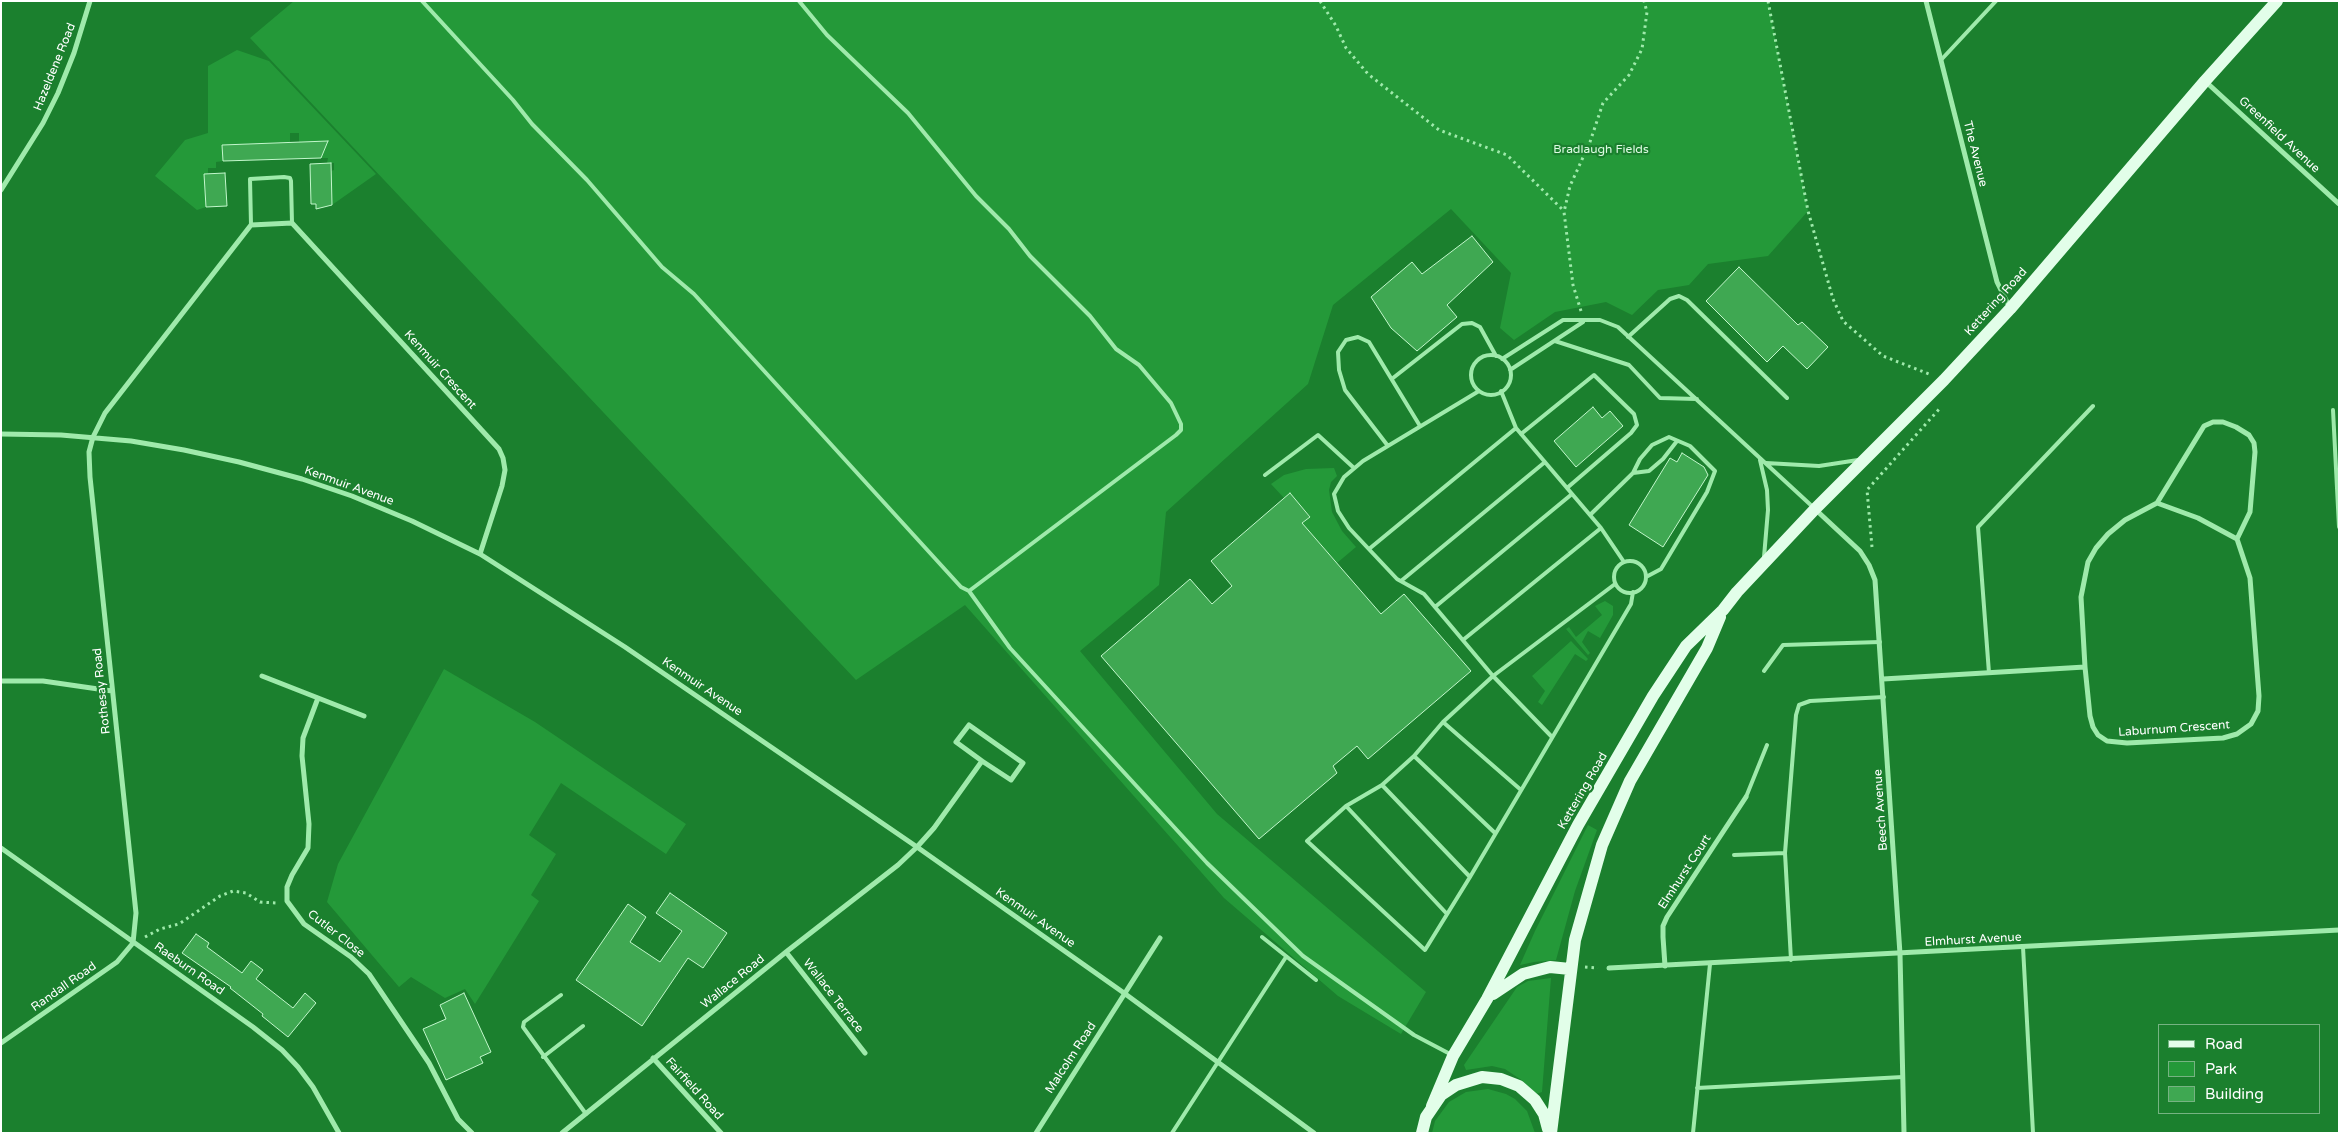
<!DOCTYPE html>
<html>
<head>
<meta charset="utf-8">
<style>
	body { margin:0 }
	#map { position:relative; width:2340px; height:1134px; overflow:hidden; background:#1b802e; font-family:"Varela Round",sans-serif }
	canvas { display:block }
	.frame { position:absolute; inset:0; border:2px solid #fff; pointer-events:none }
	.legend { position:absolute; left:2158px; top:1024px; width:162px; height:90px; box-sizing:border-box; background:#1b802e; border:1px solid #76b382; margin:0; padding:6px 9px; list-style:none; font-size:15px; color:#fff }
	.legend li { display:flex; align-items:center; gap:10px; height:25px }
	.legend b { width:25px; border:1px solid #76b382 }
</style>
</head>
<body>
<div id="map">
<canvas width="2340" height="1134"></canvas>
<div class="frame"></div>
<ul class="legend">
<li><b style="height:6px;background:#e2fee9"></b>Road</li>
<li><b style="height:14px;background:#249939"></b>Park</li>
<li><b style="height:14px;background:#3fa852"></b>Building</li>
</ul>
</div>
<script>
const ctx = document.querySelector('canvas').getContext('2d');
ctx.lineJoin = 'round';
function paint(path, color) {
  ctx.fillStyle = color;
  ctx.fill(path, 'evenodd');
}
function toPath(rows) {
  const path = new Path2D();
  for (const r of rows) {
    if (r.length === 3) {
      path.moveTo(r[0] + r[2], r[1]);
      path.arc(r[0], r[1], r[2], 0, 2 * Math.PI);
      continue;
    }
    path.moveTo(r[0], r[1]);
    for (let i = 2; i < r.length; i += 2) path.lineTo(r[i], r[i + 1]);
  }
  return path;
}
function trace(path, color, width, dash) {
  ctx.strokeStyle = color;
  ctx.lineWidth = width;
  ctx.lineCap = dash ? 'butt' : 'round';
  ctx.setLineDash(dash || []);
  ctx.stroke(path);
}
function label(font, color, halo, rows, align = 'center') {
  ctx.font = font + ' "Varela Round",sans-serif';
  ctx.lineWidth = 4.5;
  ctx.setLineDash([]);
  ctx.textBaseline = 'middle';
  ctx.strokeStyle = halo;
  ctx.fillStyle = color;
  for (const [text, x, y, turn = 0] of rows) {
    ctx.save();
    ctx.translate(x, y);
    ctx.rotate((+turn || 0) * Math.PI / 180);
    ctx.textAlign = isNaN(turn) ? turn : align;
    if (halo) ctx.strokeText(text, 0, 0);
    ctx.fillText(text, 0, 0);
    ctx.restore();
  }
}
const green = toPath([
	[294,1,1768,1,1808,211,1768,256,1708,264,1689,285,1658,290,1632,315,1606,302,1555,312,1514,340,1500,328,1511,273,1451,209,1333,305,1308,384,1166,512,1159,585,1080,651,1217,814,1426,992,1401,1034,1338,996,1224,898,965,605,856,680,250,38],
	[237,50,269,61,376,174,332,205,331,171,334,170,334,163,327,163,328,158,321,158,327,141,299,142,299,133,290,133,290,142,222,145,223,161,216,162,216,168,208,168,208,174,204,175,206,207,197,210,155,176,185,140,208,133,208,66],
	[1334,468,1337,476,1331,482,1329,490,1332,512,1342,531,1356,547,1337,563,1302,523,1310,516,1290,493,1284,498,1271,484,1284,475,1306,469],
	[1605,601,1613,606,1613,615,1600,638,1588,631,1582,642,1590,653,1588,655,1566,629,1569,627,1576,637,1602,615,1595,606],
	[1571,641,1588,659,1586,661,1575,654,1542,705,1538,702,1545,691,1532,676],
	[444,669,535,722,686,824,666,854,561,783,529,835,556,854,531,895,539,901,475,1004,465,989,445,998,411,977,399,987,327,902,338,864],
	[1588,825,1597,830,1575,891,1556,960,1534,962,1520,965,1535,931],
	[1551,978,1542,1092,1536,1094,1523,1081,1505,1069,1492,1066,1466,1070,1464,1065,1517,987,1528,981],
	[1488,1089,1506,1094,1515,1099,1527,1111,1535,1133,1432,1133,1435,1121,1449,1102,1466,1092]
]);
const building = toPath([
	[328,141,321,158,223,161,222,145,328,141],
	[331,163,332,205,316,209,316,204,311,204,310,164,331,163],
	[225,173,227,206,206,207,204,174,225,173],
	[1472,236,1493,262,1447,305,1457,317,1417,351,1391,328,1371,297,1412,262,1422,274,1472,236],
	[1739,267,1798,325,1802,322,1828,347,1807,369,1783,346,1767,362,1706,301,1739,267],
	[1593,407,1602,418,1610,411,1623,426,1576,467,1554,441,1593,407],
	[1682,453,1704,467,1708,475,1663,547,1629,525,1670,458,1677,462,1682,453],
	[1290,493,1310,517,1302,523,1381,614,1404,594,1471,671,1368,759,1357,746,1333,766,1337,773,1259,839,1101,656,1190,579,1212,604,1232,586,1211,561,1290,493],
	[670,893,727,933,703,968,688,958,642,1026,576,980,628,904,646,917,630,942,660,962,682,931,656,913,670,893],
	[196,934,209,943,207,947,242,973,251,961,263,970,256,979,293,1008,305,993,316,1003,288,1037,262,1016,263,1014,230,988,231,987,182,953,196,934],
	[464,993,491,1052,480,1057,483,1063,446,1080,423,1029,446,1019,440,1005,464,993]
]);
const path = toPath([
	[1320,1,1336,26,1346,48,1368,74,1439,130,1507,155,1564,211],
	[1768,1,1808,211,1833,299,1843,321,1883,356,1929,374],
	[1581,311,1573,285,1564,212,1570,186,1590,142,1603,103,1629,75,1642,49,1647,12,1644,1],
	[1872,547,1867,490,1941,407],
	[145,937,160,929,179,924,220,896,233,891,246,893,260,902,276,903],
	[1585,967,1598,968]
]);
const service = toPath([
	[422,1,513,100,532,124,587,180,662,267,694,294,961,587,969,591,1010,648,1207,863,1303,956,1414,1035,1452,1055],
	[799,1,827,35,908,113,976,196,1009,229,1030,256,1090,316,1116,349,1139,365,1171,403,1181,424,1181,430,1176,435,969,591],
	[1941,60,1996,1],
	[251,225,250,179,284,177,290,178,291,181,292,223],
	[1628,337,1670,299,1679,296,1687,300,1787,398],
	[1555,341,1629,365,1660,398,1697,399],
	[1491,375,20],
	[1502,359,1563,320,1600,320,1618,327,1814,508],
	[1510,370,1583,322],
	[1393,378,1462,324,1472,323,1480,327,1496,356],
	[1479,391,1363,461,1344,477,1334,494,1338,511,1349,528,1397,579,1424,594,1493,676,1615,584],
	[1501,391,1516,428,1601,528,1624,562],
	[2333,410,2339,527],
	[1521,434,1594,375,1634,414,1637,425,1631,433,1567,488],
	[1388,446,1345,390,1339,370,1338,352,1346,340,1358,337,1369,342,1420,426],
	[1760,460,1767,490,1768,510,1764,557],
	[1766,463,1819,466,1858,460],
	[1633,473,1640,459,1652,445,1669,437,1690,446,1715,471,1707,492,1661,569,1646,577],
	[1265,475,1318,435,1354,468],
	[1590,515,1633,473,1649,471,1663,459,1677,441],
	[1369,549,1516,428],
	[1630,577,16],
	[1401,581,1545,462],
	[1435,607,1572,494],
	[1463,640,1601,528],
	[1764,671,1783,645,1880,642],
	[1989,673,1978,527,2093,406],
	[1443,722,1521,790],
	[1552,737,1493,676,1443,722,1414,756,1382,785,1346,806,1307,841,1425,950,1470,877,1631,604,1633,592],
	[1414,756,1495,833],
	[1382,785,1470,877],
	[1746,797,1767,745],
	[1346,806,1447,914],
	[1734,855,1785,853],
	[1262,937,1316,980],
	[2023,947,2033,1133],
	[1791,960,1785,853,1796,715,1799,705,1810,701,1884,697],
	[561,995,524,1022,523,1027,586,1114],
	[543,1057,583,1026],
	[1697,1088,1903,1077],
	[1172,1133,1286,957],
	[1693,1133,1710,964]
]);
const minor = toPath([
	[1926,1,1997,282,2010,308],
	[2205,81,2339,204],
	[1,190,43,123,58,93,74,53,90,1],
	[1,434,61,435,131,441,184,450,239,462,302,479,352,496,412,521,480,554,625,647,917,847,1124,993,1314,1133],
	[2157,503,2198,518,2237,539],
	[1816,510,1860,551,1869,565,1875,580,1900,954,1904,1133],
	[262,676,364,716],
	[1883,679,2085,667,2081,597,2088,562,2096,548,2108,534,2125,520,2157,503,2204,426,2213,422,2223,422,2236,427,2249,435,2254,443,2255,452,2250,512,2237,539,2250,578,2259,696,2258,711,2251,724,2237,734,2223,738,2127,743,2107,741,2098,735,2093,727,2090,716,2085,667],
	[1,681,43,681,112,691],
	[318,698,303,738,302,756,309,824,308,848,292,875,287,887,287,901,304,924,351,957,369,974,429,1063,458,1119,472,1133],
	[1,848,253,1027,282,1050,298,1067,313,1087,339,1133],
	[786,952,865,1053],
	[1665,966,1663,937,1663,926,1667,917,1746,797],
	[1609,968,2339,930],
	[1,1043,117,962,133,943,136,913,90,477,89,452,93,437,105,413,251,225,292,223,499,449,503,458,505,470,502,486,480,554],
	[653,1058,721,1133],
	[562,1133,786,952,898,865,917,847,934,828,982,761,956,742,969,725,1023,763,1011,780,982,761],
	[1036,1133,1160,938]
]);
const primary = toPath([
	[1493,994,1523,974,1550,967,1570,969],
	[1432,1106,1453,1056,1487,999,1578,825,1653,696,1686,646,1723,610,1737,592,1815,509,1944,380,2010,309,2205,81,2277,1],
	[1422,1133,1426,1117,1441,1095,1456,1085,1482,1077,1501,1079,1519,1086,1535,1100,1544,1114,1548,1129],
	[1551,1133,1575,940,1602,845,1630,781,1707,648,1720,617]
]);
const streetNames = [
	["Hazeldene Road",55,67,-68],
	["Greenfield Avenue",2279,135,43],
	["The Avenue",1975,154,76],
	["Kettering Road",1996,302,-48],
	["Kenmuir Crescent",440,370,48],
	["Kenmuir Avenue",349,486,20],
	["Kenmuir Avenue",702,687,34],
	["Rothesay Road",102,691,-96],
	["Laburnum Crescent",2174,729,-4],
	["Kettering Road",1583,791,-60],
	["Beech Avenue",1881,810,-94],
	["Elmhurst Court",1685,872,-57],
	["Kenmuir Avenue",1035,918,35],
	["Cutler Close",336,934,38],
	["Elmhurst Avenue",1973,940,-3],
	["Raeburn Road",189,969,35],
	["Wallace Road",733,982,-39],
	["Randall Road",64,987,-35],
	["Wallace Terrace",833,996,52],
	["Malcolm Road",1071,1058,-57],
	["Fairfield Road",694,1089,48]
];
const parkNames = [
	["Bradlaugh Fields",1601,150]
];
paint(green, '#249939');
paint(building, '#3fa852');
trace(building, '#c3f7cc', 1);
trace(path, '#9feaab', 3, [2.5, 4]);
trace(service, '#9feaab', 4);
trace(minor, '#9feaab', 5);
trace(primary, '#e2fee9', 12);
label('12px', '#fff', '#1b802e', streetNames);
label('12px', '#defbe3', '#1b802e', parkNames);
</script>
</body>
</html>
